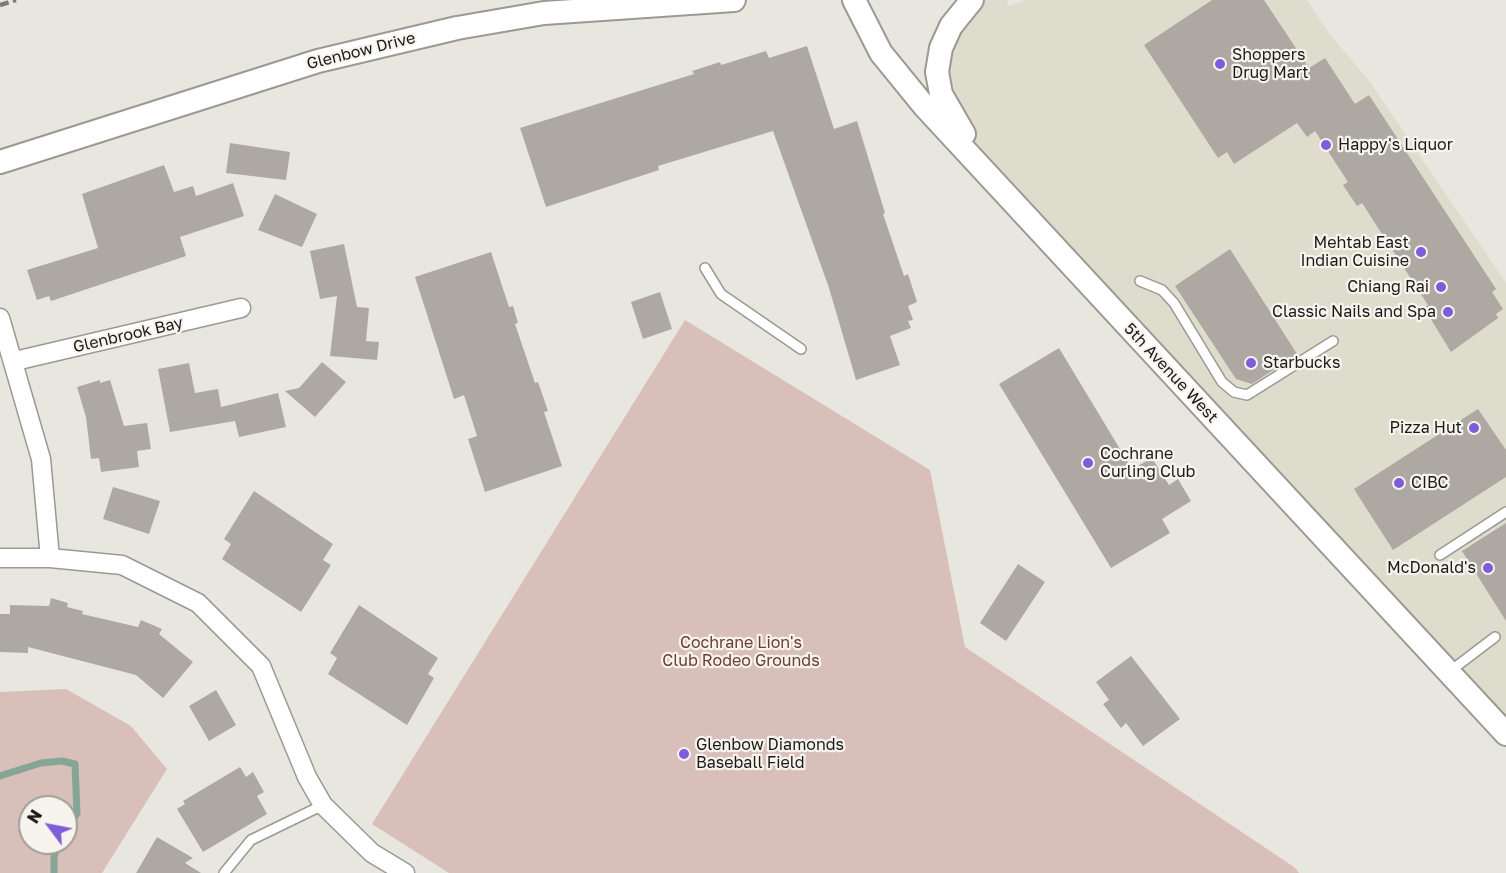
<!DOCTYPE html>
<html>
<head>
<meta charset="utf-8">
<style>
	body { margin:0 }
	#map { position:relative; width:1506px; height:873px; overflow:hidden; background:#e8e7df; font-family:"Golos Text",sans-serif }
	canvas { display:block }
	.north { position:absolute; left:18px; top:795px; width:60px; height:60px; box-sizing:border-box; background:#f6f4ec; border:2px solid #9e9d97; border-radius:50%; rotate:302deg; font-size:16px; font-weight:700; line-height:24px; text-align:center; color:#1b1a18 }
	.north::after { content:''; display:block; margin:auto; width:21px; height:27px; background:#7f5dd8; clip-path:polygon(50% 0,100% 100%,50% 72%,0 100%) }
</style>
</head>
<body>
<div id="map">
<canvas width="1506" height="873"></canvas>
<div class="north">N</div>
</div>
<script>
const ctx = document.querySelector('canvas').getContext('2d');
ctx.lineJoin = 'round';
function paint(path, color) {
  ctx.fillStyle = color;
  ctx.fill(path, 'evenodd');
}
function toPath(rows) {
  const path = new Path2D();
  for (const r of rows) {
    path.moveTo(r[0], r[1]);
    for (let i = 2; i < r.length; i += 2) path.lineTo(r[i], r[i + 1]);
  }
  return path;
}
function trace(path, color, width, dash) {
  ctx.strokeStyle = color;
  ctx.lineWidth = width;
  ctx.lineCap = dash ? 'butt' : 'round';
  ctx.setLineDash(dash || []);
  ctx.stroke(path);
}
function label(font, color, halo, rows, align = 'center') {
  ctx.font = font + ' "Golos Text",sans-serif';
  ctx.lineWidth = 4.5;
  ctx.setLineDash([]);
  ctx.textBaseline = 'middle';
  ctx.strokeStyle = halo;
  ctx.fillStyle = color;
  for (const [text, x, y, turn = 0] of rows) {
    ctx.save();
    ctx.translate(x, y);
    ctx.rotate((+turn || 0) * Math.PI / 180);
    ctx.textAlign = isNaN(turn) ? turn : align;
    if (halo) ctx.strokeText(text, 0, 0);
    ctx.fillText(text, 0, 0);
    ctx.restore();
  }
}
const built = toPath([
	[972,0,1007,0,1008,6,1027,0,1307,0,1328,32,1370,82,1506,283,1506,734,990,176,953,118,937,72]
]);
const green = toPath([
	[685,320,930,470,965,647,1294,867,1299,873,449,873,372,824],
	[66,689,131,726,167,769,102,873,0,873,0,692],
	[30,807,66,807,66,843,30,843]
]);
const stream = toPath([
	[0,776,41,763,62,761,75,764,77,814,66,826],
	[54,873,54,857,58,843]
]);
const building = toPath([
	[1212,0,1264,0,1309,68,1325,58,1355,104,1369,95,1496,289,1492,292,1503,309,1496,314,1498,318,1451,352,1424,308,1428,305,1362,203,1357,206,1343,185,1348,182,1315,131,1307,137,1297,123,1234,164,1227,152,1218,158,1144,45],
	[807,46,834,129,857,121,885,213,883,214,904,276,908,274,917,302,908,306,913,320,908,321,911,328,890,336,900,365,856,380,829,288,773,131,658,166,659,170,546,207,520,128,694,74,692,71,720,62,721,65,766,51,769,58],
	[230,143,290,152,286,180,226,173],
	[164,165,174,192,193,186,196,196,233,183,244,216,180,237,186,256,51,301,49,296,37,300,27,270,98,248,82,194],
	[275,194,317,214,302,247,258,230],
	[344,244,357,307,369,308,366,341,379,342,377,360,330,356,337,296,320,299,310,251],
	[1230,249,1297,354,1252,384,1236,379,1175,286],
	[491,252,509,307,513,306,518,323,515,324,535,383,538,382,548,411,544,412,562,466,485,492,468,439,477,436,464,395,454,399,415,277],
	[660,292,672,329,643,339,631,302],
	[1059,348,1132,469,1152,458,1169,485,1178,479,1191,501,1162,519,1170,533,1111,568,999,384],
	[322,362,346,382,315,417,285,391,299,388],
	[189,363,195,393,218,389,221,407,278,393,286,427,239,437,235,421,170,432,158,369],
	[100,380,100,383,110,380,124,426,147,423,151,449,137,451,139,467,101,472,99,458,91,459,86,417,77,387],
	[1478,409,1506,450,1506,477,1393,550,1354,489],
	[113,487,160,501,149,534,103,519],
	[254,491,333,544,323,560,331,565,301,612,222,559,231,544,224,539],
	[1506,523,1506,621,1462,551],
	[1018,564,1045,582,1006,641,980,623],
	[51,598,68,603,67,607,83,611,82,614,138,627,141,620,162,629,159,634,193,662,163,698,136,675,28,647,28,653,0,652,0,614,10,614,10,605,49,606],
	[359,605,438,658,428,674,434,678,407,725,328,674,337,658,330,653],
	[1131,656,1180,719,1143,746,1126,723,1121,728,1103,704,1109,700,1096,682],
	[216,690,236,725,209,741,189,706],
	[240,767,246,777,253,772,264,792,257,796,267,814,203,852,177,809,185,804,183,801],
	[157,837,193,858,185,863,201,873,136,873]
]);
const service = toPath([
	[705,268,721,294,801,349],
	[1140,281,1162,290,1174,303,1222,382,1234,392,1247,395,1333,341],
	[1440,555,1506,512],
	[1449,672,1495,637],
	[224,873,251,840,323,805]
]);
const minor = toPath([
	[0,318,41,459,50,558],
	[15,361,241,308],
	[0,558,50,558,122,565,198,603,261,666,307,777,323,805,372,853,405,873]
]);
const tertiary = toPath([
	[854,0,881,53,925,107,1506,734],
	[964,134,941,94,937,72,941,48,951,26,972,0],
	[0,162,318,61,457,28,544,13,734,0]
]);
const rail = toPath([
	[0,5,16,0]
]);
const markers = [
	[1220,64,6,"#7f5dd8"],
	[1326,145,6,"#7f5dd8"],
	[1421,252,6,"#7f5dd8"],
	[1441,287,6,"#7f5dd8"],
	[1448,312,6,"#7f5dd8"],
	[1251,363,6,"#7f5dd8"],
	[1474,428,6,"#7f5dd8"],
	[1088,463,6,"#7f5dd8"],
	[1399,483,6,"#7f5dd8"],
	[1488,568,6,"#7f5dd8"],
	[684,754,6,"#7f5dd8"]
];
const streetNames = [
	["Glenbow Drive",361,51,-14],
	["Glenbrook Bay",128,335,-13],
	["5th Avenue West",1171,373,47]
];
const poiNames = [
	["Shoppers",1232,55],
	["Drug Mart",1232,73],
	["Happy's Liquor",1338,145],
	["Mehtab East",1409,243,"right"],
	["Indian Cuisine",1409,261,"right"],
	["Chiang Rai",1429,287,"right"],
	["Classic Nails and Spa",1436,312,"right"],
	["Starbucks",1263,363],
	["Pizza Hut",1462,428,"right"],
	["Cochrane",1100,454],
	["Curling Club",1100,472],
	["CIBC",1411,483],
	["McDonald's",1476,568,"right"],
	["Glenbow Diamonds",696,745],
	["Baseball Field",696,763]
];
const parkNames = [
	["Cochrane Lion's",741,643],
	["Club Rodeo Grounds",741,661]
];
paint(built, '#dedccc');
paint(green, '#d9bfba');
trace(stream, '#85a697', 7);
paint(building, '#aea8a2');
trace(service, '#9b9991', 12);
trace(minor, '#9b9991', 21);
trace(tertiary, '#9b9991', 26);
trace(service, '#fff', 9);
trace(minor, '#fff', 18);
trace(tertiary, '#fff', 22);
trace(rail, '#7b7a75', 4.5, [9, 4.5]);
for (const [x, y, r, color] of markers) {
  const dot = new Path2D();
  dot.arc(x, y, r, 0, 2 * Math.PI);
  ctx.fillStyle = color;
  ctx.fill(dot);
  trace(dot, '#f6f4ec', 2);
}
label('16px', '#1b1a18', '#f6f4ec', streetNames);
label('16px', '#1b1a18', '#f6f4ec', poiNames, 'left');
label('16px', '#6c3b31', '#f6f4ec', parkNames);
</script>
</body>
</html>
